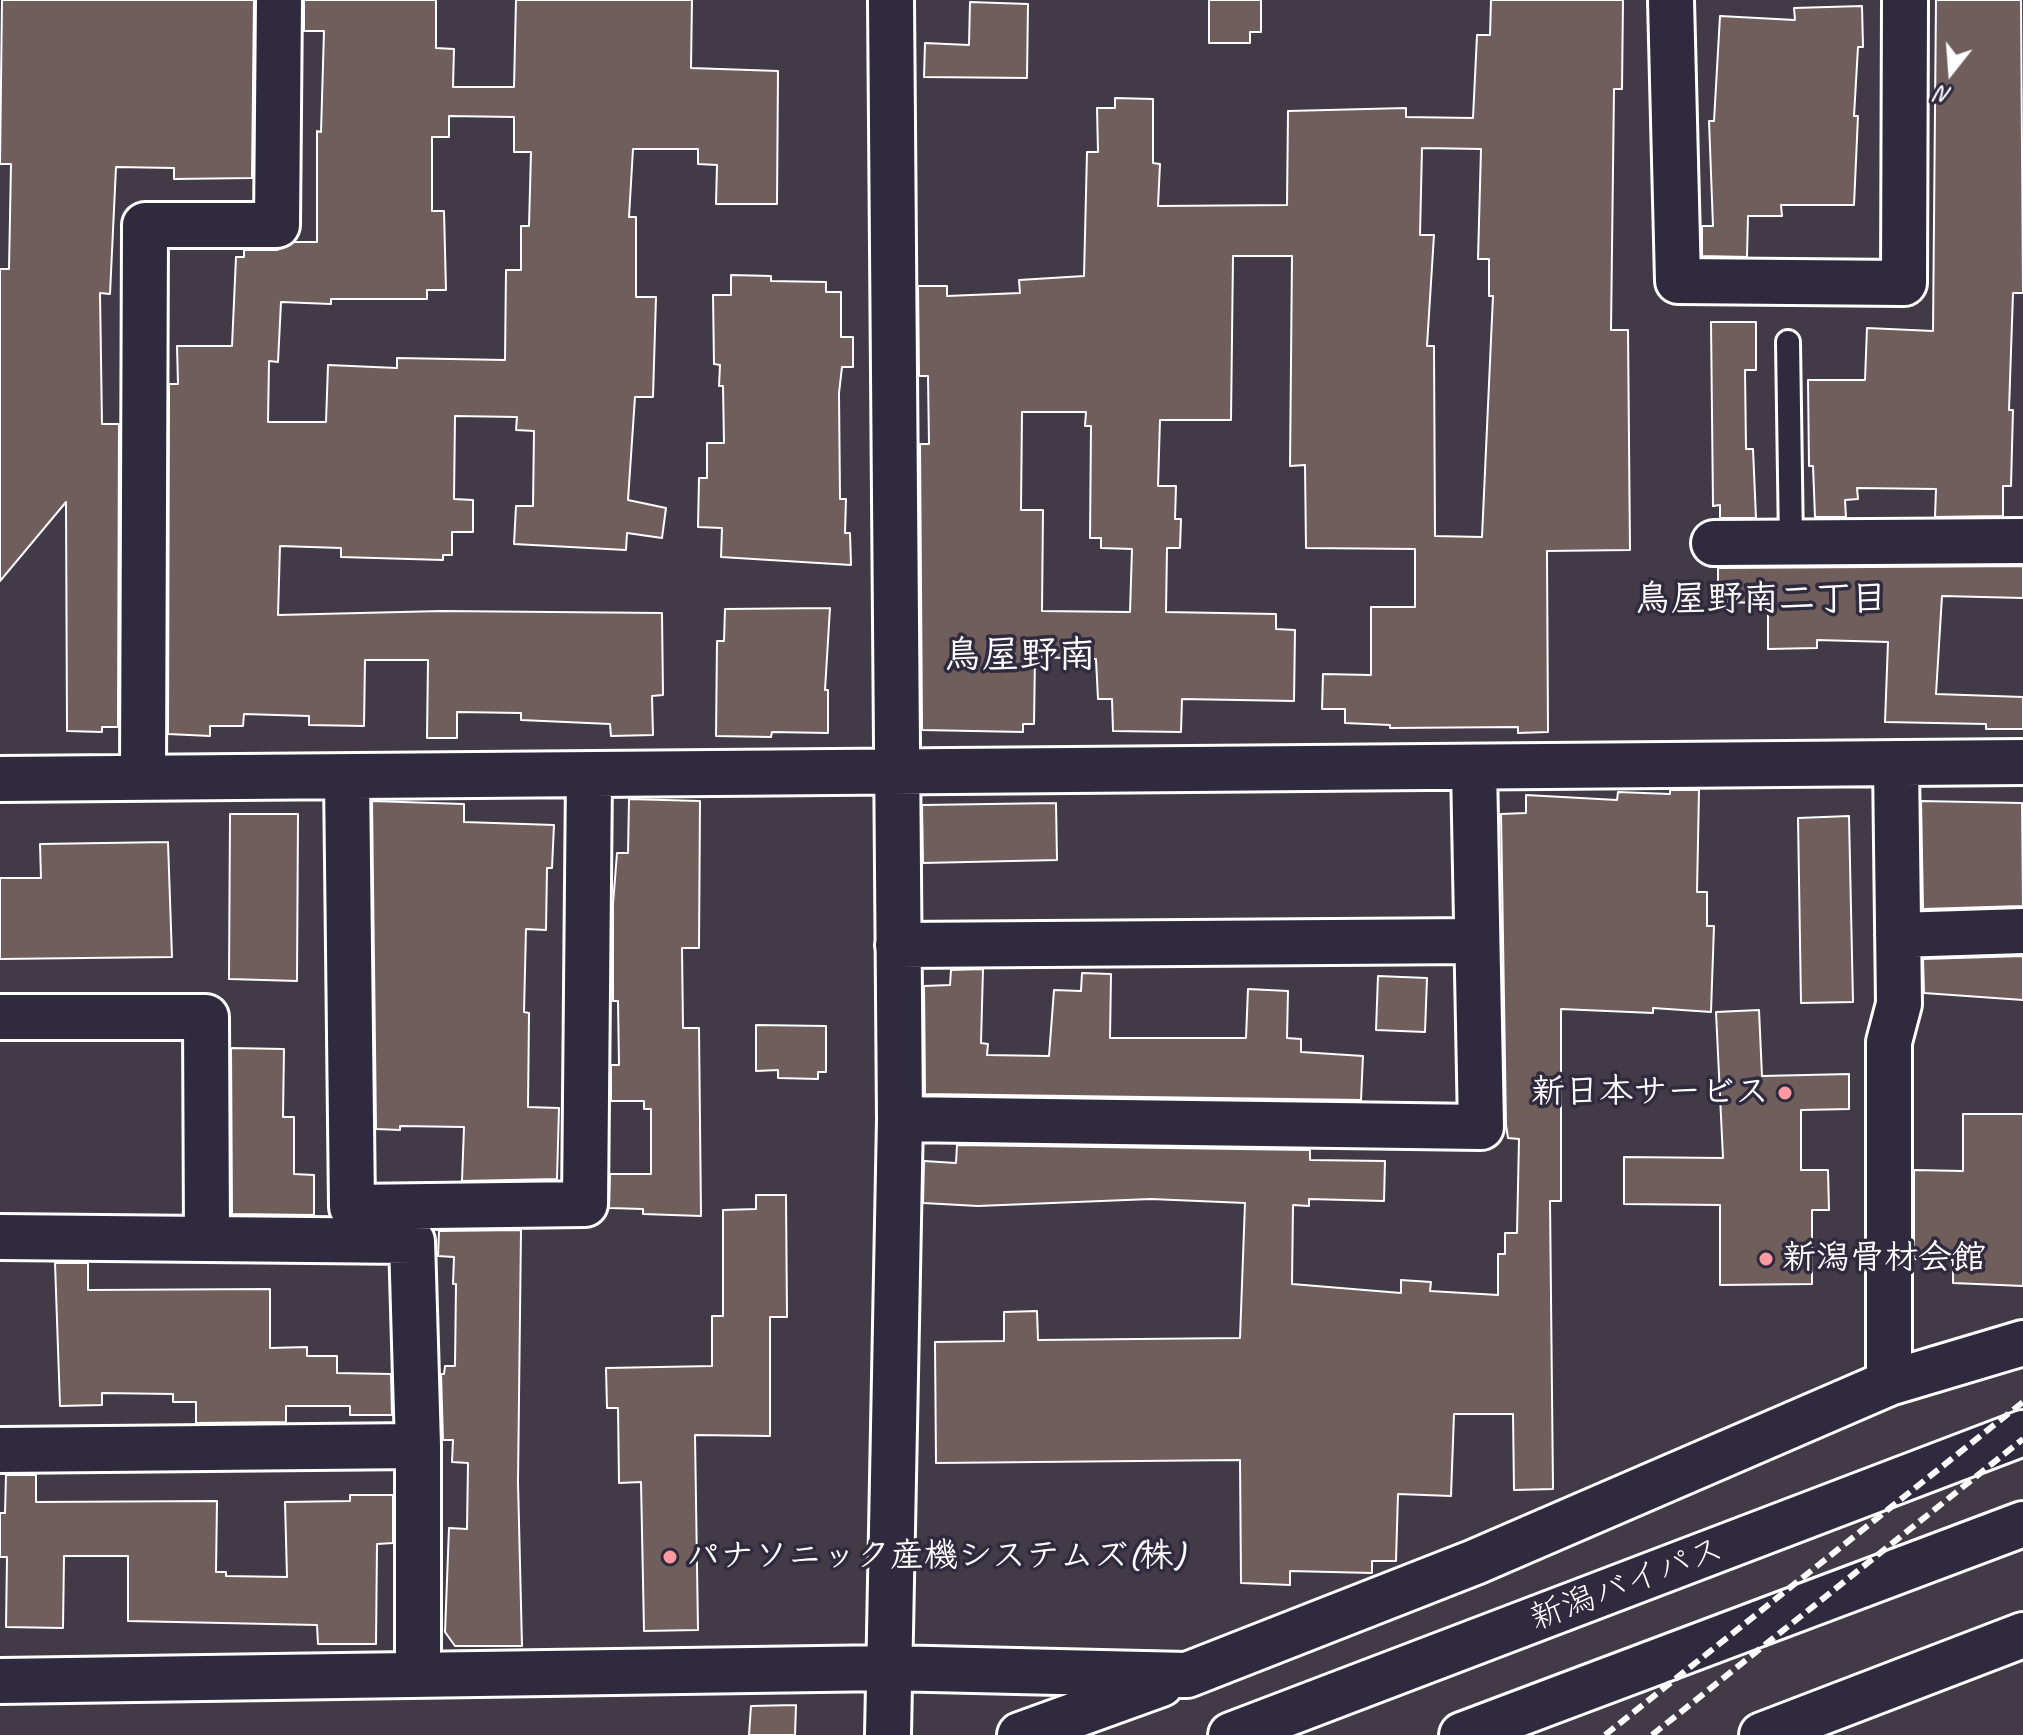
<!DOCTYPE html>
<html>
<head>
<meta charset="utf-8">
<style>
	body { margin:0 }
	#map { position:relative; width:2023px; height:1735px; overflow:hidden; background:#423a47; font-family:Caveat,sans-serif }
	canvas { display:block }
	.north { position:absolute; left:1911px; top:32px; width:80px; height:80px; -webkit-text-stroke:6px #2f2a3d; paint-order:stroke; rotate:197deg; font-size:22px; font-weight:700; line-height:32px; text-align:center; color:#fff }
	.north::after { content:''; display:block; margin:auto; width:28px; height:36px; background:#fff; clip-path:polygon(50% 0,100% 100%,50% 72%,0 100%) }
</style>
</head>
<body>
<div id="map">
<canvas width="2023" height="1735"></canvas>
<div class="north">N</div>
</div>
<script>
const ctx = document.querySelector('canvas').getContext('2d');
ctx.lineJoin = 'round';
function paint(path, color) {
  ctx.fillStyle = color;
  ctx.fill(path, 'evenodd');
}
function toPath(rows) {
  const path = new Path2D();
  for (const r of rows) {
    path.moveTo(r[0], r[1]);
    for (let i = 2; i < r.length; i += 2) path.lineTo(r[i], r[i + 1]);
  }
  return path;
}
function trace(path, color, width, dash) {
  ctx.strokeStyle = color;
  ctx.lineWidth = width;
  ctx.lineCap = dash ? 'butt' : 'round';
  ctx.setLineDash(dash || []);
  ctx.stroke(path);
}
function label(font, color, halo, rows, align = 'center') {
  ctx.font = font + ' Caveat,"Klee One",sans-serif';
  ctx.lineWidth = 7;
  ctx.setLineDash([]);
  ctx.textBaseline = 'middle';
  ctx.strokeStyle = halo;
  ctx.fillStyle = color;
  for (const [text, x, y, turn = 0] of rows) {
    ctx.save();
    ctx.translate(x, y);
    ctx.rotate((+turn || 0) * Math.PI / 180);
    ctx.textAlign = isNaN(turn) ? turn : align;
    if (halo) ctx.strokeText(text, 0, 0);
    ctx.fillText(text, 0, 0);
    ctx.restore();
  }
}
const building = toPath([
	[2,0,254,0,252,178,174,179,174,168,116,167,110,294,100,293,102,424,119,424,118,727,102,727,102,732,67,731,66,502,0,581,0,269,9,269,11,164,0,164,2,0],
	[304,0,436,0,436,48,454,49,453,87,514,87,516,0,692,0,691,68,778,71,777,204,716,204,717,165,698,164,698,149,633,149,629,217,636,217,636,297,656,297,653,397,635,397,628,500,666,508,662,538,627,533,626,550,514,544,516,506,533,506,534,431,516,430,517,417,455,416,454,499,473,500,473,532,452,532,452,555,443,555,443,560,341,557,341,548,280,546,278,615,442,611,662,613,663,695,652,696,653,735,611,736,610,724,521,720,521,713,457,712,457,738,427,738,428,660,365,660,364,726,309,725,309,716,244,714,243,726,210,726,210,736,168,734,169,384,178,384,177,346,232,346,236,257,244,257,244,250,277,250,294,242,317,242,317,131,321,132,324,31,304,31,304,0],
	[449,116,514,117,514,152,531,152,529,226,521,226,521,270,506,270,505,360,397,358,397,368,328,365,326,422,268,422,269,361,278,362,281,302,331,304,331,299,427,299,427,290,446,290,444,211,432,211,432,137,449,137,449,116],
	[1209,0,1261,0,1261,32,1250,32,1250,43,1209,43,1209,0],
	[1491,0,1623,0,1622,89,1614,89,1611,330,1628,330,1630,550,1547,551,1548,732,1518,733,1518,727,1390,728,1390,725,1345,723,1345,709,1322,709,1323,674,1371,675,1371,607,1415,607,1415,549,1306,548,1305,465,1290,466,1292,256,1233,256,1231,420,1160,420,1158,486,1176,486,1175,519,1181,519,1180,548,1167,548,1166,612,1276,614,1276,629,1295,630,1294,701,1182,699,1181,732,1113,731,1112,699,1098,699,1096,659,1035,657,1034,724,1023,724,1023,732,922,730,920,444,929,444,928,376,919,376,918,286,947,286,947,296,1020,293,1019,280,1084,276,1087,152,1098,152,1097,108,1115,108,1115,98,1153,99,1153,163,1160,164,1158,206,1287,205,1288,111,1406,108,1406,117,1473,118,1477,35,1490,35,1491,0],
	[1422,148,1481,149,1478,259,1489,259,1489,296,1493,296,1482,537,1435,536,1434,346,1427,346,1434,235,1420,235,1422,148],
	[1022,412,1086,412,1085,426,1091,426,1090,538,1101,538,1101,548,1132,549,1130,612,1042,611,1043,510,1021,510,1022,412],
	[1936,0,2021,0,2023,293,2013,293,2009,410,2013,410,2011,486,2003,486,2003,516,1935,517,1936,489,1857,488,1858,499,1845,500,1846,517,1815,517,1813,466,1809,466,1808,380,1865,380,1867,328,1933,331,1936,0],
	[970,2,1028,4,1027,78,924,77,925,43,969,45,970,2],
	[1862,6,1863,47,1858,47,1854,116,1858,116,1854,205,1781,205,1782,216,1748,216,1747,257,1702,256,1702,226,1713,226,1709,121,1714,121,1720,16,1795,20,1794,8,1862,6],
	[731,275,771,276,771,281,826,282,826,292,841,292,841,337,853,337,853,367,842,367,839,393,840,499,846,499,845,533,850,533,851,565,721,557,722,528,698,527,699,478,707,478,707,443,724,443,723,386,719,386,720,365,714,364,713,295,731,295,731,275],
	[1711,322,1756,322,1756,370,1745,370,1746,449,1753,449,1756,518,1720,518,1720,505,1713,506,1711,322],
	[2023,566,2023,598,1942,596,1936,694,2023,697,2023,729,1986,729,1986,724,1885,722,1888,642,1817,640,1817,648,1768,649,1768,603,1718,602,1718,568,2023,566],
	[830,608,825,690,828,690,828,733,772,732,771,737,716,736,717,641,724,641,725,609,830,608],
	[1670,790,1699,790,1697,892,1707,892,1707,926,1714,926,1711,1012,1653,1008,1653,1013,1561,1009,1561,1201,1550,1201,1553,1489,1514,1490,1513,1414,1454,1414,1451,1496,1398,1494,1396,1561,1372,1561,1372,1573,1290,1571,1290,1585,1241,1583,1240,1460,936,1463,935,1342,1004,1341,1004,1312,1037,1311,1038,1340,1240,1338,1245,1203,1151,1199,978,1206,923,1203,924,1161,956,1163,957,1145,1310,1150,1310,1160,1385,1161,1384,1201,1309,1199,1309,1206,1293,1205,1292,1284,1401,1293,1401,1280,1431,1282,1430,1291,1498,1295,1498,1254,1505,1254,1505,1233,1517,1233,1519,1139,1508,1138,1506,1125,1501,814,1526,813,1526,795,1617,800,1618,792,1670,794,1670,790],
	[629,799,700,801,699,948,682,948,683,1028,699,1028,701,1216,643,1214,643,1209,609,1208,610,1174,651,1174,651,1109,644,1109,644,1101,611,1101,611,1065,619,1065,618,1001,613,1001,613,904,617,853,628,853,629,799],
	[372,801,464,804,464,822,554,825,552,868,547,868,546,930,526,929,524,1012,529,1013,528,1107,559,1108,557,1179,462,1181,464,1127,400,1126,400,1130,376,1129,372,801],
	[1921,801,2022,803,2023,906,1923,909,1921,801],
	[1056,803,1057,860,923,863,922,805,1056,803],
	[230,814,298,814,297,981,229,979,230,814],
	[1849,816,1853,1002,1801,1003,1798,818,1849,816],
	[168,842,172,957,0,959,0,878,41,878,40,844,168,842],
	[2023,956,2023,1000,1924,993,1923,959,2023,956],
	[983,969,981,1043,988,1044,987,1055,1049,1056,1054,990,1081,991,1082,973,1111,974,1110,1038,1246,1038,1248,989,1288,991,1287,1038,1301,1039,1301,1052,1363,1056,1361,1100,925,1094,924,986,950,985,951,970,983,969],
	[1378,976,1427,978,1425,1032,1376,1030,1378,976],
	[1759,1010,1762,1076,1849,1074,1849,1109,1801,1110,1801,1170,1828,1170,1829,1210,1812,1210,1812,1284,1720,1285,1720,1205,1624,1204,1624,1157,1723,1158,1716,1012,1759,1010],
	[756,1025,826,1026,826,1072,818,1072,818,1079,778,1078,778,1070,756,1071,756,1025],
	[231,1048,284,1049,283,1117,294,1117,294,1174,314,1175,314,1215,232,1214,231,1048],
	[1963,1114,2023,1114,2023,1286,1953,1283,1953,1260,1914,1259,1914,1170,1963,1171,1963,1114],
	[756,1195,786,1195,787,1317,770,1317,770,1436,695,1435,698,1630,644,1631,641,1482,619,1483,618,1408,607,1408,606,1368,712,1366,712,1316,723,1316,723,1210,756,1209,756,1195],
	[521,1230,518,1482,522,1646,455,1646,445,1632,449,1528,467,1529,468,1463,452,1462,453,1440,443,1440,441,1374,444,1374,445,1366,455,1366,456,1284,453,1284,454,1257,438,1256,439,1231,521,1230],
	[55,1263,88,1263,88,1290,270,1289,270,1348,307,1347,307,1356,337,1356,337,1373,391,1374,392,1415,350,1415,350,1406,286,1406,286,1422,196,1423,196,1402,173,1402,173,1394,102,1393,102,1405,60,1406,55,1263],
	[6,1475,36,1475,36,1502,217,1501,216,1572,226,1572,226,1576,287,1577,285,1502,350,1501,350,1495,393,1495,393,1543,377,1544,376,1644,318,1644,317,1625,128,1621,128,1556,64,1556,63,1628,6,1627,7,1557,0,1557,0,1513,5,1513,6,1475],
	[796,1705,795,1735,749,1735,751,1706,796,1705]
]);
const service = toPath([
	[1788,342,1791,543]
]);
const minor = toPath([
	[1671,0,1678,281,1904,283,1905,0],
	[1714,543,2023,541],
	[347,777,352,1207,585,1204,589,775],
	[143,778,145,225,277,225,279,0],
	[0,779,2023,762],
	[1898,935,2023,931],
	[898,945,1477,941],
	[0,1017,206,1017,207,1237],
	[900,1119,1481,1127,1474,767],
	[0,1237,412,1241,418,1446,418,1675],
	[1889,1383,1889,1042,1899,1004,1896,763],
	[0,1450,418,1446],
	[0,1681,888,1668,1187,1675,1475,1562,1889,1383,2023,1343],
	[888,1735,900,1119,891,0],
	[1020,1735,1161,1684],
	[1762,1735,2023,1635]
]);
const trunk = toPath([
	[1231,1735,2023,1433],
	[1462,1735,2023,1524]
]);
const rail = toPath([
	[1605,1735,2023,1402],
	[1652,1735,2023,1439]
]);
const markers = [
	[1785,1093,8,"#ff9aa2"],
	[1766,1259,8,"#ff9aa2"],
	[670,1557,8,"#ff9aa2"]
];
const poiNames = [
	["新日本サービス",1769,1093,"right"],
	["新潟骨材会館",1782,1259],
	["パナソニック産機システムズ(株)",686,1557]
];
const streetNames = [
	["新潟バイパス",1627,1585,-21]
];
const neighbourhoodNames = [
	["鳥屋野南二丁目",1761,601]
];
const quarterNames = [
	["鳥屋野南",1020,657]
];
paint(building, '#705e5d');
trace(building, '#fff', 2);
trace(service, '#fff', 28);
trace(minor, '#fff', 50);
trace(trunk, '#fff', 50);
trace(service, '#2f2a3d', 22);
trace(minor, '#2f2a3d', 44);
trace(trunk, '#2f2a3d', 44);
trace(rail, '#fff', 6, [12, 6]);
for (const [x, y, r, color] of markers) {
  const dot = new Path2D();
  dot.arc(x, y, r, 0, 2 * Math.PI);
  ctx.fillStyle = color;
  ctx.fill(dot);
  trace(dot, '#2f2a3d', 3);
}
label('bold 34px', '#fff', '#2f2a3d', poiNames, 'left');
label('34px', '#fff', '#2f2a3d', streetNames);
label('bold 36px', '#fff', '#2f2a3d', neighbourhoodNames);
label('bold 38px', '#fff', '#2f2a3d', quarterNames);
</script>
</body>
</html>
